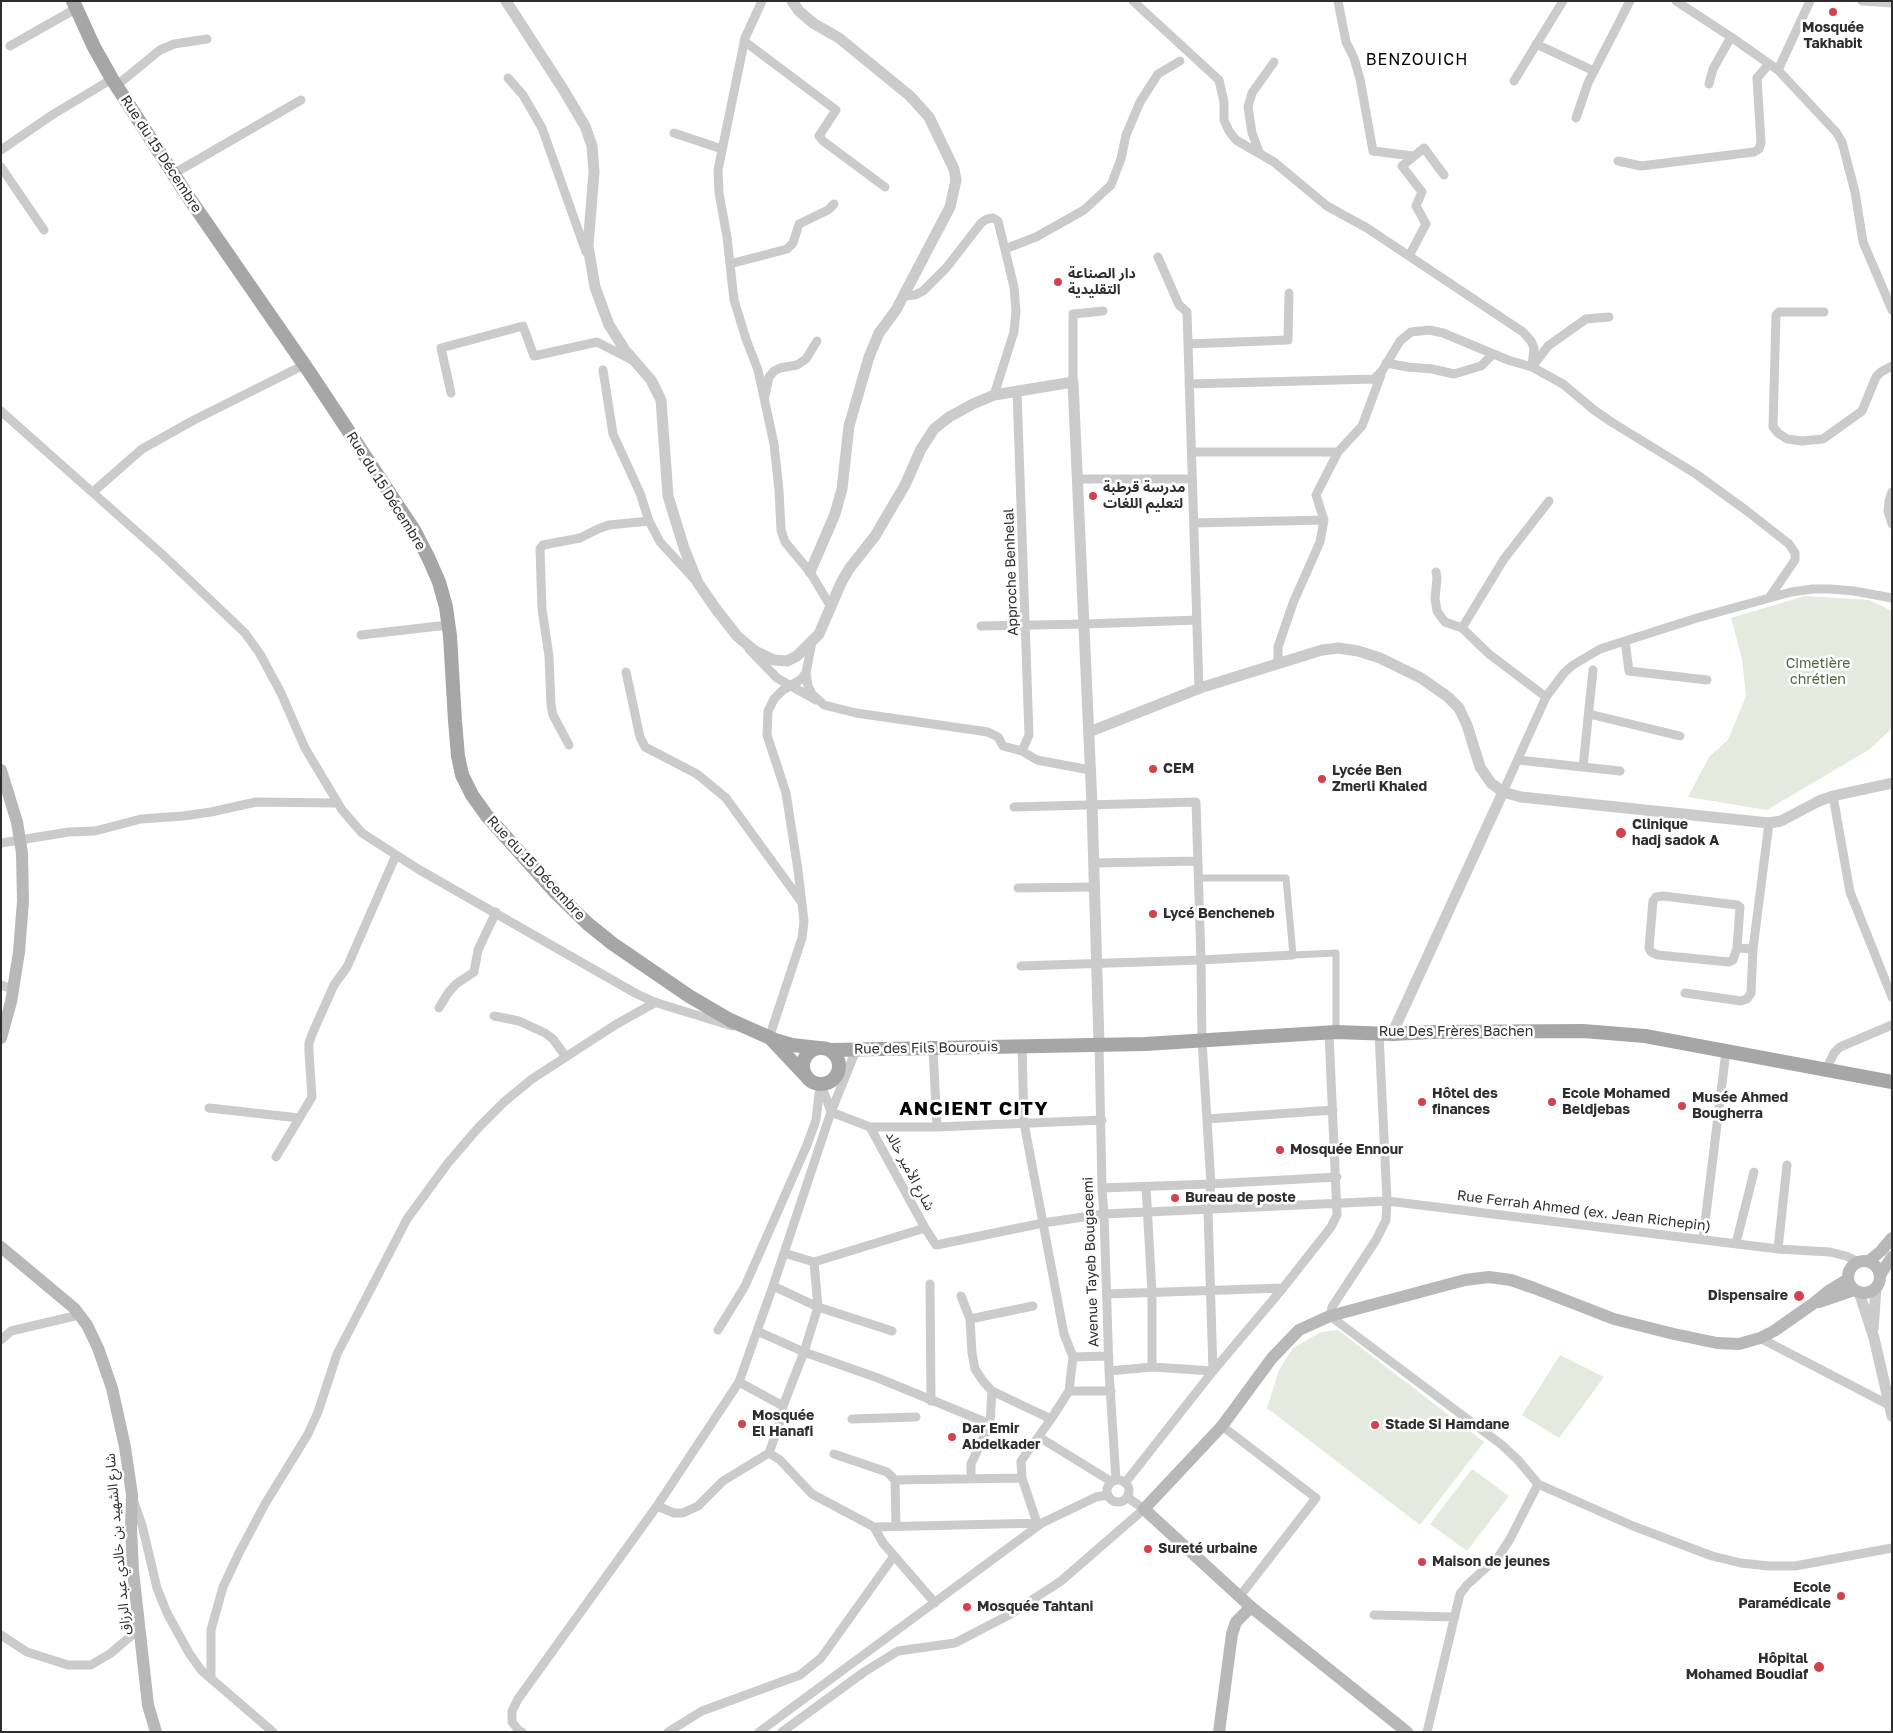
<!DOCTYPE html>
<html>
<head>
<meta charset="utf-8">
<style>
	body { margin:0 }
	#map { position:relative; width:1893px; height:1733px; overflow:hidden; background:#fff; font-family:"Golos Text",sans-serif }
	canvas { display:block }
	.frame { position:absolute; inset:0; border:2px solid #2e2e2e; pointer-events:none }
</style>
</head>
<body>
<div id="map">
<canvas width="1893" height="1733"></canvas>
<div class="frame"></div>
</div>
<script>
const ctx = document.querySelector('canvas').getContext('2d');
ctx.lineJoin = 'round';
function paint(path, color) {
  ctx.fillStyle = color;
  ctx.fill(path, 'evenodd');
}
function toPath(rows) {
  const path = new Path2D();
  for (const r of rows) {
    if (r.length === 3) {
      path.moveTo(r[0] + r[2], r[1]);
      path.arc(r[0], r[1], r[2], 0, 2 * Math.PI);
      continue;
    }
    path.moveTo(r[0], r[1]);
    for (let i = 2; i < r.length; i += 2) path.lineTo(r[i], r[i + 1]);
  }
  return path;
}
function trace(path, color, width, dash) {
  ctx.strokeStyle = color;
  ctx.lineWidth = width;
  ctx.lineCap = dash ? 'butt' : 'round';
  ctx.setLineDash(dash || []);
  ctx.stroke(path);
}
function label(font, color, halo, rows, align = 'center') {
  ctx.font = font + ' "Golos Text","Noto Sans Arabic",sans-serif';
  ctx.lineWidth = 5;
  ctx.setLineDash([]);
  ctx.textBaseline = 'middle';
  ctx.strokeStyle = halo;
  ctx.fillStyle = color;
  for (const [text, x, y, turn = 0] of rows) {
    ctx.save();
    ctx.translate(x, y);
    ctx.rotate((+turn || 0) * Math.PI / 180);
    ctx.textAlign = isNaN(turn) ? turn : align;
    if (halo) ctx.strokeText(text, 0, 0);
    ctx.fillText(text, 0, 0);
    ctx.restore();
  }
}
const green = toPath([
	[1805,596,1869,600,1892,611,1892,728,1870,749,1767,810,1688,797,1709,757,1728,740,1746,696,1742,659,1731,618],
	[1338,1330,1484,1442,1420,1525,1267,1408,1279,1370,1293,1348,1321,1332],
	[1560,1355,1604,1377,1559,1438,1522,1415],
	[1472,1469,1509,1496,1467,1551,1430,1524]
]);
const pedestrian = toPath([
	[1198,878,1286,878,1293,955,1336,953,1336,1032]
]);
const minor = toPath([
	[762,1,745,38,718,170,719,193,727,237,734,300,746,339,758,370,774,444,779,490,781,530,785,542,810,572,831,607],
	[1133,1,1219,80,1224,102,1224,120,1229,131,1236,140,1274,162,1327,206,1367,228,1523,332,1531,341,1534,348,1532,367,1548,346,1586,319,1609,317],
	[1338,1,1346,42,1354,58,1360,79,1373,151,1413,156],
	[1676,1,1731,37,1778,70,1810,1],
	[1862,1,1892,3],
	[744,41,836,110,819,136,823,141,885,187],
	[1536,44,1594,71],
	[10,46,77,8],
	[1778,70,1836,132,1842,142,1855,192,1863,242,1892,310],
	[508,78,523,95,542,128,586,252],
	[1514,81,1563,1],
	[1709,84,1713,69,1731,37],
	[116,86,160,50,174,44,207,39],
	[1576,118,1588,83,1630,1],
	[674,133,722,149],
	[1,150,52,115,112,79],
	[1260,154,1252,133,1248,107,1252,93,1274,62],
	[1618,161,1641,166,1754,152,1759,149,1761,143,1757,78,1769,64],
	[1,167,44,230],
	[173,174,301,100],
	[1005,249,1036,237,1084,210,1111,185,1121,159,1126,135,1140,102,1158,74,1180,61],
	[1409,256,1426,224,1416,206,1422,192,1402,166,1424,148,1444,175],
	[1158,257,1179,305,1187,312,1199,689],
	[730,264,787,249,793,243,799,224,828,210,834,204],
	[903,296,915,295,923,291,947,267,981,223,987,219,993,218,998,221,1014,287,1016,311,1014,332,994,395],
	[1824,312,1779,312,1776,315,1773,427,1778,433,1787,439,1802,441,1823,439,1862,411,1876,377,1881,372,1892,366],
	[1188,344,1288,340,1289,293],
	[1386,363,1408,367,1432,369,1454,374,1481,366,1493,354],
	[603,370,613,434,640,493,649,521,660,542,695,580],
	[1073,382,1073,314,1103,311],
	[1189,384,1374,379,1382,371,1400,341,1411,332,1429,330,1443,333,1508,360,1532,367,1563,384,1594,410,1613,423,1696,474,1747,511,1789,544,1795,553,1795,560,1769,598],
	[1017,391,1029,735,1022,751],
	[451,393,441,348,523,326,534,356,597,342,632,360],
	[765,396,769,377,774,371,780,368,797,365,806,359,817,341],
	[1,411,163,555,245,633,260,654,281,693,305,748,342,810,362,833,418,869,635,993,654,1002,732,1026],
	[1192,452,1338,452],
	[1077,479,1192,479],
	[93,492,142,449,194,420,304,365],
	[1892,492,1889,501,1888,511,1892,524],
	[1194,523,1324,520],
	[1436,572,1437,578,1435,599,1437,611,1445,622,1462,628,1489,654,1546,697],
	[981,626,1085,624,1197,620],
	[1462,628,1504,559,1549,501],
	[361,635,448,625],
	[1625,641,1629,671,1707,680],
	[812,642,806,673,808,686,812,694,824,705,856,713,988,732,998,737,1003,746,1022,751,1037,760,1090,770],
	[749,649,777,678,816,700],
	[1278,664,1278,647,1293,603,1320,542,1324,520,1316,495,1338,452,1362,426,1381,375],
	[626,672,640,737,645,747,697,774,726,798,800,900],
	[1589,714,1680,736],
	[569,745,553,715,551,705,549,656,542,609,540,549,543,545,580,538,598,529,609,525,649,521],
	[1518,760,1620,771],
	[1583,767,1593,670],
	[1503,792,1546,697,1564,673,1573,665,1600,649,1697,618,1791,592,1813,589,1830,589,1854,591,1892,598],
	[1833,796,1850,892,1892,997],
	[1014,807,1196,802,1201,960,1202,1041,1211,1184,1208,1211,1213,1371,1152,1367,1109,1371],
	[1,843,69,832,95,831,141,819,183,816,211,812,256,802,337,803],
	[1094,863,1197,861],
	[1018,888,1095,887],
	[1737,948,1740,907,1737,905,1663,896,1656,897,1653,901,1649,948,1651,952,1658,955,1729,962,1733,960,1737,948,1753,949],
	[1021,966,1201,960,1293,955],
	[1,985,13,989],
	[1685,993,1741,1001,1747,999,1751,993,1753,949,1769,823],
	[439,1008,448,993,456,984,474,972,478,950,496,912],
	[494,1016,519,1021,545,1033,553,1039,566,1057],
	[1379,1033,1387,1201,1386,1220,1376,1240,1332,1307,1330,1316,1502,1445,1518,1460,1538,1484,1633,1526,1712,1556,1741,1563,1769,1566,1795,1566,1892,1548],
	[766,1037,769,1038,802,938,804,921,798,870,786,793,767,735,768,711,774,699,783,690,800,680,806,673],
	[1099,1044,1102,1188,1104,1214,1109,1371,1116,1480],
	[1022,1046,1024,1123,1064,1334,1073,1357,1109,1356],
	[933,1049,937,1127],
	[856,1050,831,1112,870,1127,937,1127,1102,1120],
	[1826,1070,1834,1053,1840,1047,1892,1025],
	[209,1108,299,1118],
	[1207,1119,1333,1110],
	[870,1127,925,1228,936,1245,1043,1223,1104,1214,1387,1201,1778,1249,1830,1252,1846,1256,1859,1262],
	[276,1157,312,1097,309,1052,309,1043,313,1032,334,985,347,967,396,855],
	[1146,1187,1152,1292,1152,1367],
	[1102,1188,1211,1184,1337,1177],
	[1703,1239,1726,1051],
	[1736,1243,1754,1172],
	[1778,1249,1787,1165],
	[784,1253,814,1262,925,1228],
	[930,1284,931,1401],
	[773,1286,818,1307,892,1331],
	[1107,1294,1283,1288],
	[961,1296,970,1319,972,1353,975,1369,983,1381,992,1391,1051,1419],
	[970,1319,1033,1306],
	[718,1330,745,1286,807,1145,816,1120,820,1086],
	[757,1331,804,1352,878,1378,990,1424],
	[1760,1338,1889,1405],
	[1,1340,11,1331,79,1315],
	[739,1382,783,1406],
	[1069,1391,1111,1391],
	[852,1419,916,1417],
	[1222,1426,1316,1498,1240,1596],
	[1039,1437,1112,1482],
	[769,1453,783,1413,783,1406,804,1352,818,1307,814,1262],
	[834,1454,887,1472,895,1480],
	[971,1478,971,1464,990,1424,992,1391],
	[1118,1491,11],
	[1125,1483,1213,1371,1283,1288,1331,1227,1337,1215,1329,1033],
	[134,1502,142,1525,157,1588,167,1613,189,1653,201,1670,273,1732],
	[657,1506,674,1513,683,1513,698,1506,723,1481,769,1453,780,1460,812,1494,874,1527,883,1543,935,1603],
	[1037,1523,1022,1478,1021,1461,1051,1419,1069,1391,1073,1357],
	[896,1526,895,1480,1022,1478],
	[874,1527,1042,1523],
	[1374,1615,1455,1617],
	[1,1635,27,1652,68,1665,91,1665,111,1653,139,1629],
	[211,1679,211,1630,223,1587,239,1553,265,1504,308,1434,318,1412,337,1354,407,1219,448,1163,478,1128,504,1102,532,1079,615,1025,656,1002],
	[522,1732,519,1731,512,1722,512,1711,518,1699,657,1506,739,1382,773,1286,831,1112,821,1084],
	[668,1732,702,1711,800,1675,821,1658,894,1556],
	[759,1732,1042,1523,1096,1497,1108,1495],
	[782,1732,864,1672,898,1651,955,1643,1009,1615,1061,1581,1144,1509,1127,1497],
	[1427,1732,1460,1594,1467,1585,1499,1556,1510,1539,1538,1484]
]);
const tertiary = toPath([
	[506,1,563,89,585,126,592,146,594,172,588,246,595,287,609,325,625,350,651,380,661,400,668,496,684,548,698,583,716,609,737,636,755,651,774,660,787,661,797,656,819,634,841,583,849,569,875,536,905,485,921,449,934,429,949,417,973,404,994,395,1073,382,1092,805,1099,1044],
	[792,1,799,11,813,23,839,38,910,96,929,117,954,169,956,180,950,207,896,310,879,333,869,357,849,426,842,489,835,514,810,572],
	[1089,732,1203,687,1322,650,1338,648,1358,651,1380,658,1421,678,1448,697,1459,708,1467,725,1480,767,1491,783,1503,792,1521,797,1769,823,1781,821,1819,801,1833,796,1892,783],
	[1392,1034,1503,792],
	[1859,1292,1874,1338,1892,1416],
	[1873,1329,1876,1288]
]);
const secondary = toPath([
	[1,770,17,822,22,853,23,901,19,952,11,1002,1,1038],
	[1,1247,74,1308,87,1325,98,1348,112,1388,125,1447,132,1495,131,1528,133,1571,148,1705,156,1732],
	[1864,1277,16],
	[1869,1261,1881,1251,1892,1238],
	[1880,1275,1892,1257],
	[1819,1302,1854,1290],
	[1251,1607,1407,1732],
	[1219,1732,1232,1634,1236,1622,1251,1607,1144,1509,1222,1426,1272,1358,1299,1330,1330,1316,1465,1280,1489,1277,1511,1280,1534,1288,1614,1319,1674,1334,1717,1343,1739,1344,1760,1338,1774,1331,1814,1303,1830,1290,1848,1279]
]);
const primary = toPath([
	[73,1,94,47,112,79,189,198,310,373,414,530,428,557,439,582,446,607,450,636,455,721,458,756,462,775,472,795,487,816,556,893,588,924,613,944,689,996,730,1020,775,1040,792,1045,819,1048],
	[772,1040,805,1075],
	[821,1066,18],
	[830,1050,1145,1044,1336,1032,1392,1034,1432,1032,1583,1031,1645,1036,1892,1082]
]);
const markers = [
	[1833,12,5,"#d2424d"],
	[1058,282,5,"#d2424d"],
	[1093,496,5,"#d2424d"],
	[1153,769,5,"#d2424d"],
	[1322,779,5,"#d2424d"],
	[1621,833,6,"#d2424d"],
	[1153,914,5,"#d2424d"],
	[1422,1102,5,"#d2424d"],
	[1552,1102,5,"#d2424d"],
	[1682,1106,5,"#d2424d"],
	[1280,1150,5,"#d2424d"],
	[1175,1198,5,"#d2424d"],
	[1799,1296,6,"#d2424d"],
	[742,1424,5,"#d2424d"],
	[1375,1425,5,"#d2424d"],
	[952,1437,5,"#d2424d"],
	[1148,1549,5,"#d2424d"],
	[1422,1562,5,"#d2424d"],
	[1841,1596,5,"#d2424d"],
	[967,1607,5,"#d2424d"],
	[1819,1667,6,"#d2424d"]
];
const poiNames = [
	["Mosquée",1833,28,"center"],
	["Takhabit",1833,44,"center"],
	["دار الصناعة",1068,274],
	["التقليدية",1068,290],
	["مدرسة قرطبة",1103,488],
	["لتعليم اللغات",1103,504],
	["CEM",1163,769],
	["Lycée Ben",1332,771],
	["Zmerli Khaled",1332,787],
	["Clinique",1632,825],
	["hadj sadok A",1632,841],
	["Lycé Bencheneb",1163,914],
	["Hôtel des",1432,1094],
	["finances",1432,1110],
	["Ecole Mohamed",1562,1094],
	["Beldjebas",1562,1110],
	["Musée Ahmed",1692,1098],
	["Bougherra",1692,1114],
	["Mosquée Ennour",1290,1150],
	["Bureau de poste",1185,1198],
	["Dispensaire",1788,1296,"right"],
	["Mosquée",752,1416],
	["El Hanafi",752,1432],
	["Stade Si Hamdane",1385,1425],
	["Dar Emir",962,1429],
	["Abdelkader",962,1445],
	["Sureté urbaine",1158,1549],
	["Maison de jeunes",1432,1562],
	["Ecole",1831,1588,"right"],
	["Paramédicale",1831,1604,"right"],
	["Mosquée Tahtani",977,1607],
	["Hôpital",1808,1659,"right"],
	["Mohamed Boudiaf",1808,1675,"right"]
];
const streetNames = [
	["Rue du 15 Décembre",161,154,57],
	["Rue du 15 Décembre",386,491,58],
	["Approche Benhelal",1011,572,-92],
	["Rue du 15 Décembre",536,868,47],
	["Rue Des Frères Bachen",1456,1032],
	["Rue des Fils Bourouis",926,1048,-1],
	["شارع الأمير خالد",910,1171,62],
	["Rue Ferrah Ahmed (ex. Jean Richepin)",1584,1211,7],
	["Avenue Tayeb Bougacemi",1091,1262,-92],
	["شارع الشهيد بن خالدي عبد الرزاق",118,1544,-95]
];
const parkNames = [
	["Cimetière",1818,664],
	["chrétien",1818,680]
];
const quarterNames = [
	["BENZOUICH",1417,60]
];
const districtNames = [
	["ANCIENT CITY",974,1109]
];
paint(green, '#e4eadd');
trace(pedestrian, '#cbcbcb', 7);
trace(minor, '#cbcbcb', 9);
trace(tertiary, '#cbcbcb', 11);
trace(secondary, '#b8b8b8', 12);
trace(primary, '#a6a6a6', 14);
for (const [x, y, r, color] of markers) {
  const dot = new Path2D();
  dot.arc(x, y, r, 0, 2 * Math.PI);
  ctx.fillStyle = color;
  ctx.fill(dot);
  trace(dot, '#fff', 2);
}
label('bold 14px', '#2e2e2e', '#fff', poiNames, 'left');
label('14px', '#2e2e2e', '#fff', streetNames);
label('14px', '#516540', '#fff', parkNames);
ctx.letterSpacing = '1px';
label('16px', '#000', '#fff', quarterNames);
ctx.letterSpacing = '0px';
ctx.letterSpacing = '1px';
label('bold 19px', '#000', '#fff', districtNames);
ctx.letterSpacing = '0px';
</script>
</body>
</html>
